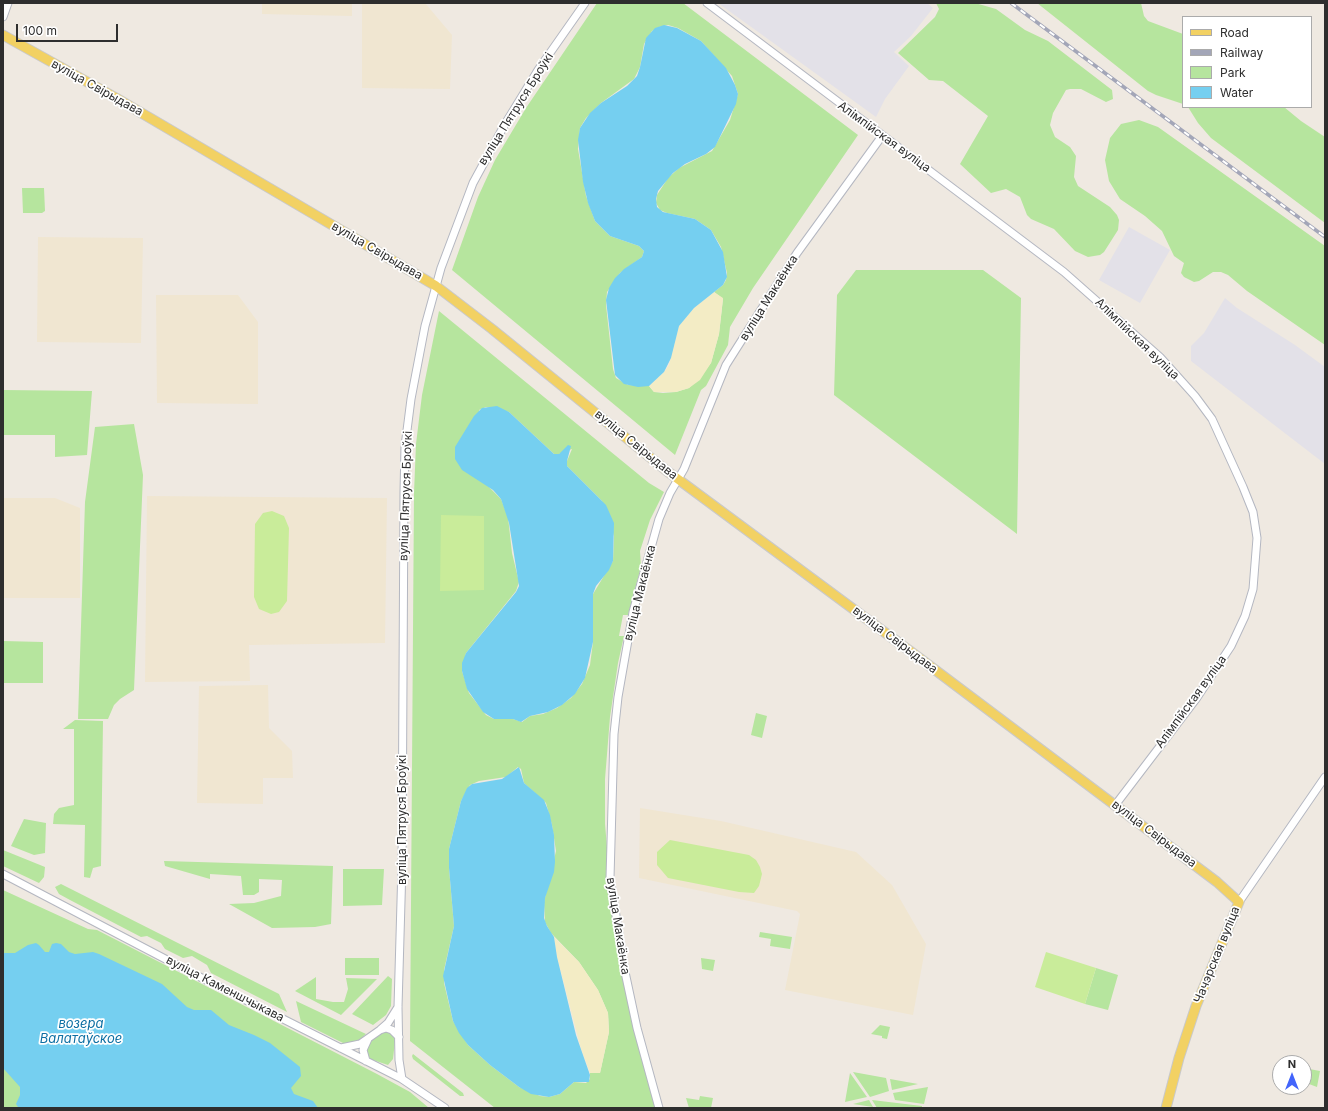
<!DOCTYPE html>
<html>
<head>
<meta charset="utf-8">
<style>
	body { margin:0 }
	#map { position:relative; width:1328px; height:1111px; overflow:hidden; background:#efe9e1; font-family:Inter,sans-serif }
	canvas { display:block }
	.frame { position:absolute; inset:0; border:4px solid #2e2e2e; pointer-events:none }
	.legend { position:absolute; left:1182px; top:16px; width:130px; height:92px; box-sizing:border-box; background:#fff; border:1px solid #ababab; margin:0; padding:5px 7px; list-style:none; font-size:12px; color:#2e2e2e }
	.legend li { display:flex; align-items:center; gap:8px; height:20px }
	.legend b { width:20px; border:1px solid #ababab }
	.north { position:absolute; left:1272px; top:1055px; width:40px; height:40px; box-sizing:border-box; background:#fff; border:1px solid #ababab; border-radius:50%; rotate:0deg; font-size:11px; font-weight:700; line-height:16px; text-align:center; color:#2e2e2e }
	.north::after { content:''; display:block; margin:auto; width:14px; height:18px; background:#4264fb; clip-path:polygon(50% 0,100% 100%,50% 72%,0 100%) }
	.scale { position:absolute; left:16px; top:24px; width:102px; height:18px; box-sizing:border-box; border:2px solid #2e2e2e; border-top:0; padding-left:5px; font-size:12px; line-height:14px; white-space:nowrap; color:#2e2e2e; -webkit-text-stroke:3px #fff; paint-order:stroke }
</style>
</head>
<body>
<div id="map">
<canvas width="1328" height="1111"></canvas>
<div class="frame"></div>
<ul class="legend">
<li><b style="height:5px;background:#f2d163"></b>Road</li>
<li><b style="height:5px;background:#a3a6b8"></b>Railway</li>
<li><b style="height:11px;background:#b6e59e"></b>Park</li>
<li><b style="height:11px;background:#75cff0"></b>Water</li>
</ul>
<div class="north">N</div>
<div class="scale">100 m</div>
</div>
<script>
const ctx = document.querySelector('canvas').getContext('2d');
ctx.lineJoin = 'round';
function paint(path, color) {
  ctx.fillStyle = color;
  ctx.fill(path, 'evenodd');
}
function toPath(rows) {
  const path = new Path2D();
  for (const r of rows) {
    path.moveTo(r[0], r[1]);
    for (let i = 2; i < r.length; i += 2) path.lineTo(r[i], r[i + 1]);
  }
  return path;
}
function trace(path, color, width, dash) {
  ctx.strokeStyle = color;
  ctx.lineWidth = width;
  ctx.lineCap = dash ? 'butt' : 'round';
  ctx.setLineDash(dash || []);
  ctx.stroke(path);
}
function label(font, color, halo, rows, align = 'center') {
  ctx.font = font + ' Inter,sans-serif';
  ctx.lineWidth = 3.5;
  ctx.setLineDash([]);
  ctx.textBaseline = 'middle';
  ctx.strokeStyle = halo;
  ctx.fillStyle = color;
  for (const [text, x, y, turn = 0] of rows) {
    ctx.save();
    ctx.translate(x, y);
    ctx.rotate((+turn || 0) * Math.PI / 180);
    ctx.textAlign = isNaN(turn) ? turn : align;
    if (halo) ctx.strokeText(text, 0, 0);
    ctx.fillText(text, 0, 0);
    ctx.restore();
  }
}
const industrial = toPath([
	[718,3,927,3,933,8,911,36,894,52,909,66,885,99,876,117],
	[1129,227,1170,250,1140,303,1099,280],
	[1225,298,1237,308,1295,345,1325,367,1325,464,1191,361,1191,346,1204,333]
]);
const education = toPath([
	[262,3,352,3,352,16,262,14],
	[362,3,425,3,452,35,450,89,362,88],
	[38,237,143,238,141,343,37,342],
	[156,295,238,295,258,322,258,404,157,403],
	[147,496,387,498,385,643,249,645,250,681,145,682],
	[3,498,55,498,80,508,80,598,3,598],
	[268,685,269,728,292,751,293,778,263,778,263,804,197,803,199,686],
	[640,808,721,821,856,852,892,885,926,944,913,1015,785,990,800,914,797,911,639,878]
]);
const green = toPath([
	[597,3,683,3,858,135,753,288,730,327,728,345,706,386,701,390,675,455,452,270,478,197,495,160,526,108],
	[668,25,678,28,701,41,732,76,738,94,730,120,712,151,679,168,668,178,657,195,656,203,660,210,667,213,695,219,711,230,721,247,727,273,726,280,723,285,714,292,723,299,719,334,711,363,689,388,676,392,663,393,654,392,649,386,628,385,616,378,613,369,606,305,607,292,620,273,642,257,644,251,639,246,610,236,595,221,586,196,578,149,580,128,586,118,601,103,634,79,640,67,644,44,652,31,659,27],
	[936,3,975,3,996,9,1025,30,1048,41,1112,90,1113,99,1106,102,1081,89,1070,89,1066,90,1053,113,1050,125,1055,137,1070,147,1076,156,1074,177,1078,186,1110,207,1117,215,1119,220,1118,230,1104,252,1100,255,1088,257,1075,251,1054,229,1031,219,1027,215,1020,197,1006,189,991,193,960,164,988,116,943,81,929,80,898,53,935,17,939,9],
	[1037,3,1141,3,1144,16,1148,21,1183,34,1183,104,1156,95,1148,91],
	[1188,107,1284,107,1301,121,1325,137,1325,223,1211,138,1198,123],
	[1139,120,1158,127,1325,246,1325,345,1247,291,1228,275,1221,272,1213,272,1199,281,1194,282,1184,277,1181,273,1184,263,1174,256,1162,231,1145,216,1120,199,1109,181,1105,160,1110,138,1121,124],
	[22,188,44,188,45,211,42,213,23,213],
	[856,270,983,270,1021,298,1017,534,834,395,837,295],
	[439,311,649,483,664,492,650,520,640,551,641,567,628,615,623,615,619,636,624,636,618,663,610,717,605,779,605,824,614,929,621,969,656,1108,495,1108,410,1041,414,493,416,444,422,395],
	[486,407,509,412,554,454,559,454,572,449,567,461,567,466,602,501,614,536,613,561,593,594,593,642,590,665,582,684,571,698,557,708,543,714,530,716,522,722,513,719,494,719,486,715,469,693,462,671,466,653,516,591,519,582,512,553,508,517,501,499,488,486,479,410],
	[518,767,521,769,524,783,546,803,552,825,556,851,544,902,545,922,551,933,579,962,598,990,608,1013,609,1032,600,1073,590,1073,590,1079,586,1083,574,1082,560,1094,549,1097,540,1096,519,1087,490,1065,468,1045,453,1021,444,983,444,970,454,926,449,868,449,849,461,801,470,785,479,781,506,777],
	[3,390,92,391,87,455,55,457,55,435,3,435],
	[134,424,143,475,134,690,120,699,114,705,108,719,78,719,85,502,95,427],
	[3,641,43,642,43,683,3,683],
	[756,713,767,716,762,738,751,735],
	[75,720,103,721,101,866,93,868,90,878,84,877,85,825,53,824,54,814,59,808,74,805,74,729,63,729],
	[24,819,46,823,45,853,34,855,11,846],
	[3,850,45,867,44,877,39,883,3,866],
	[164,861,333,866,331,924,315,927,272,928,229,904,254,903,281,896,282,880,259,879,259,892,254,895,243,895,241,876,210,874,210,879,165,866],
	[343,869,384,869,382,905,343,906],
	[61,884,279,994,287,1012,211,973,207,965,192,956,183,958,165,949,161,943,147,936,141,937,70,900,59,894,55,887],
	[3,890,88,929,97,930,377,1074,410,1092,429,1108,3,1108],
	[760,932,792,937,790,949,770,946,771,939,759,937],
	[345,958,379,958,379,975,345,975],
	[701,958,715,960,713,971,702,969],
	[1096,968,1118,975,1108,1010,1085,1004],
	[388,976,392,979,391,1006,386,1015,373,1025,352,1014],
	[316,977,316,999,333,1002,344,1002,348,989,346,978,377,979,341,1015,295,991],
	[296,1001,366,1034,357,1042,350,1044,343,1043,301,1022],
	[880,1025,890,1027,887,1039,882,1038,882,1036,871,1034],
	[385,1032,389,1032,394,1036,395,1041,393,1059,388,1065,370,1059,366,1050,373,1038],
	[413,1054,463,1093,464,1096,460,1096,413,1059,412,1056],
	[1304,1068,1320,1071,1317,1087,1309,1084,1306,1080],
	[853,1072,886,1078,889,1091,870,1097],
	[850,1073,867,1097,845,1102],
	[890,1079,918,1084,892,1090],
	[928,1087,924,1104,895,1100,893,1093],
	[700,1096,713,1098,711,1108,689,1108,686,1098,699,1100],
	[869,1100,873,1107,853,1104],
	[872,1100,922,1106,922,1108,877,1108]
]);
const sand = toPath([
	[714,292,723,298,719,334,711,363,700,380,689,388,676,392,654,392,649,386,664,372,669,365,679,326,694,308],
	[554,937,579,962,598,990,608,1013,609,1032,600,1073,590,1073,581,1049,557,957]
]);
const pitch = toPath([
	[272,511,284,516,289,528,287,601,279,612,271,614,259,609,254,597,255,524,263,513],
	[441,515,484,516,484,590,440,591],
	[670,840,749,855,756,860,760,867,762,874,759,886,754,893,739,892,668,878,657,865,657,852],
	[1046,952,1096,968,1085,1004,1035,987]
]);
const water = toPath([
	[664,25,677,28,701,41,726,68,735,85,738,94,736,104,715,147,706,154,685,164,673,173,658,191,656,199,657,207,663,212,695,219,711,230,723,252,727,277,723,285,694,308,679,326,671,358,664,372,649,386,638,387,624,384,615,375,606,300,609,288,615,278,624,269,642,257,644,251,639,246,610,236,595,221,588,203,583,182,578,140,580,128,590,113,601,103,627,86,637,76,640,67,646,38,655,28],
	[497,406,509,412,554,454,559,454,568,445,571,446,567,461,567,466,606,505,614,523,613,561,609,570,596,586,593,594,593,642,585,678,575,694,562,705,548,712,530,716,521,722,513,719,494,719,483,712,467,689,462,671,462,663,466,653,516,592,519,586,509,523,501,499,493,490,462,470,455,459,455,447,474,416,482,408],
	[519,767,524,783,544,800,550,815,554,835,555,862,554,872,545,898,544,918,547,926,554,937,557,957,576,1035,590,1075,589,1082,574,1082,560,1094,549,1097,531,1094,519,1087,490,1065,468,1045,459,1033,453,1021,443,976,454,926,449,868,449,849,461,801,467,788,472,784,502,779],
	[36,943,39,945,45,952,49,952,52,944,56,943,61,944,69,952,75,954,93,952,99,954,162,984,187,1007,194,1010,211,1010,229,1025,254,1035,270,1043,300,1067,301,1076,291,1088,294,1094,313,1101,318,1108,18,1107,16,1104,20,1095,20,1087,3,1068,3,953,15,953,28,945]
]);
const minor = toPath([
	[707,3,1064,272,1160,357,1195,396,1212,419,1243,487,1253,512,1257,538,1253,589,1245,616,1231,646,1196,699,1116,804],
	[3,17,8,3],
	[3,874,192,973,402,1079,445,1108],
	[1239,902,1325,777],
	[380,1030,386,1028,392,1030,399,1037],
	[341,1048,360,1044,380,1030,388,1023,398,1007],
	[366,1061,363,1050,368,1039],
	[402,1079,399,1060,398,1007,402,866,404,492,405,446,411,399,425,326,441,268,473,183,505,124,538,70,585,3],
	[659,1108,637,1028,625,972,610,878,614,734,618,697,633,612,659,519,670,493,684,469,726,365,797,253,882,136]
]);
const major = toPath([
	[3,35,116,98,436,286,492,329,667,471,918,657,1217,882,1239,902,1196,1006,1179,1058,1166,1108]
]);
const rail = toPath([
	[1011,3,1325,237]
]);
const streetNames = [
	["вуліца Свірыдава",97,88,29],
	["вуліца Пятруся Броўкі",516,109,-58],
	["Алімпійская вуліца",884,137,36],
	["вуліца Свірыдава",377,251,30],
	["вуліца Макаёнка",769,298,-58],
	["Алімпійская вуліца",1137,339,44],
	["вуліца Свірыдава",636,445,39],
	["вуліца Пятруся Броўкі",406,496,-88],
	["вуліца Макаёнка",640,593,-76],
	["вуліца Свірыдава",895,640,37],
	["Алімпійская вуліца",1191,702,-54],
	["вуліца Пятруся Броўкі",402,820,-90],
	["вуліца Свірыдава",1154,834,37],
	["вуліца Макаёнка",618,926,81],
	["Чачэрская вуліца",1217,955,-68],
	["вуліца Каменшчыкава",225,989,27]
];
const waterNames = [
	["возера",81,1024],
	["Валатаўское",81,1039]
];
paint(industrial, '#e3e1e8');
paint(education, '#f0e6d1');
paint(green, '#b6e59e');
paint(sand, '#f3ecc5');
paint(pitch, '#c9ec9a');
paint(water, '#75cff0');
trace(minor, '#b4b7c1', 9);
trace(major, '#c9c9c9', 11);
trace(minor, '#fff', 7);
trace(major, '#f2d163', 9);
trace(rail, '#a3a6b8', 3.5);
trace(rail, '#fff', 2, [6]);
label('12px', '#2e2e2e', '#fff', streetNames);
label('italic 13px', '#0d6fa3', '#fff', waterNames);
</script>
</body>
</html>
